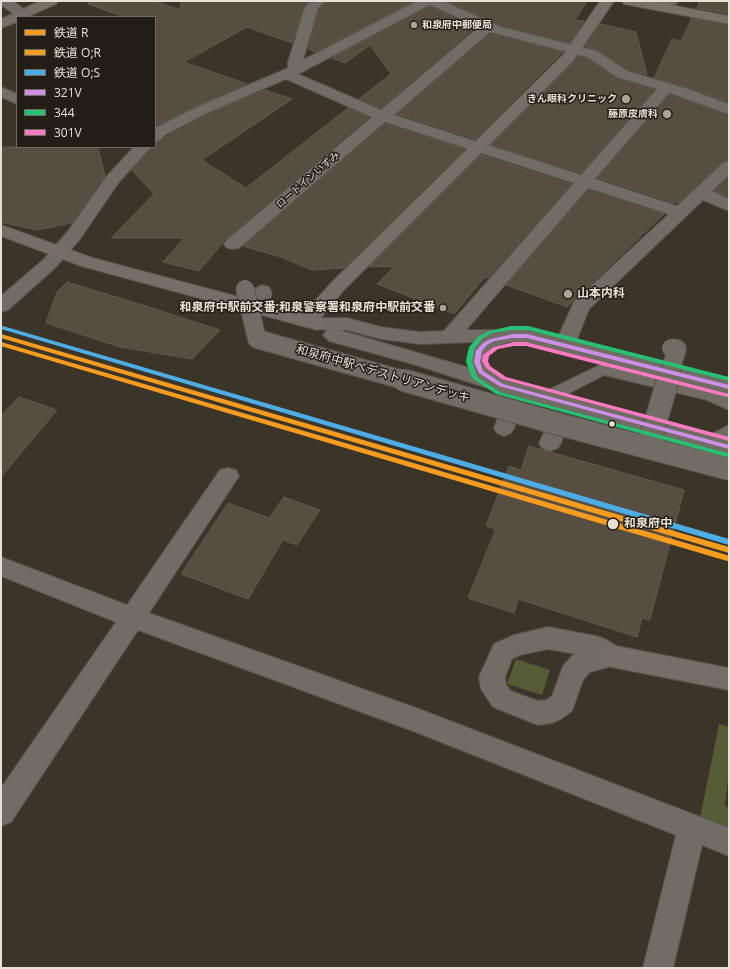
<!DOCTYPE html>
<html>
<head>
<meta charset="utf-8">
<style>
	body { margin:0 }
	#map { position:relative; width:730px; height:969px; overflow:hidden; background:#3a3429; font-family:"Open Sans","Noto Sans JP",sans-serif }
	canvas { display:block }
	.frame { position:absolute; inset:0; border:2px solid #e7e0d4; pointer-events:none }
	.legend { position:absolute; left:16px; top:16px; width:140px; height:132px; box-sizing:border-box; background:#231e15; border:1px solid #716c61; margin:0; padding:5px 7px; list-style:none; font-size:12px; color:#e7e0d4 }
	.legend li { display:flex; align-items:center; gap:8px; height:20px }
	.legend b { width:20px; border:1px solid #716c61 }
</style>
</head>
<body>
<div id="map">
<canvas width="730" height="969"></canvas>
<div class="frame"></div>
<ul class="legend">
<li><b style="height:5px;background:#f79c1f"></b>鉄道 R</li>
<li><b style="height:5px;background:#f79c1f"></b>鉄道 O;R</li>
<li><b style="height:5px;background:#4daee7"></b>鉄道 O;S</li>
<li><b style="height:5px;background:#ce8fe9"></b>321V</li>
<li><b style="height:5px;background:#26c172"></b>344</li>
<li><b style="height:5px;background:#fe7ac1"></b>301V</li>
</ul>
</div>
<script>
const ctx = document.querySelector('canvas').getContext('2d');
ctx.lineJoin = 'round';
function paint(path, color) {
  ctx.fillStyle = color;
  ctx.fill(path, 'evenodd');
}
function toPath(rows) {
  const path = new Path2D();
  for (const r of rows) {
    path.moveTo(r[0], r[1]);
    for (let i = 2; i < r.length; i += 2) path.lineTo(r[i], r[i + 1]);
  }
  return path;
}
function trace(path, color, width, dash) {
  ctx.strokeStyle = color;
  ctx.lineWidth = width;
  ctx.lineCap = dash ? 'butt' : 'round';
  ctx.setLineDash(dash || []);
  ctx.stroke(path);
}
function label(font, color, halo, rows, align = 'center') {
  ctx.font = font + ' "Open Sans","Noto Sans JP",sans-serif';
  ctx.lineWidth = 3;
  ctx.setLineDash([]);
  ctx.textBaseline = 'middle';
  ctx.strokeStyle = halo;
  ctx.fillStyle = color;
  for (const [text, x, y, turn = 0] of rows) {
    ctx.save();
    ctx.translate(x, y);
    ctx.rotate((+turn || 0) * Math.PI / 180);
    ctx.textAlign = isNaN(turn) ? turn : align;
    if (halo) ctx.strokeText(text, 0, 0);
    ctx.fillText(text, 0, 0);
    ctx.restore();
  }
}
const green = toPath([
	[516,659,550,670,542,695,507,684],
	[719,724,729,727,729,770,725,806,729,808,729,829,700,818]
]);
const building = toPath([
	[89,1,156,1,180,10,181,1,309,1,304,7,292,43,247,27,184,62,247,84,196,106,155,126,155,17,124,17,88,4,89,1],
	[326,1,414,1,315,52,308,49,319,9,326,1],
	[447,1,587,1,575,20,584,21,570,43,501,26,447,1],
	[700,1,729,1,729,14,697,8,700,1],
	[430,7,476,27,381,108,359,99,391,74,370,45,345,63,332,58,430,7],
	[692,18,729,25,729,102,689,88,654,78,672,39,681,41,692,18],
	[600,24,636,32,647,75,628,70,598,50,585,46,600,24],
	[490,34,563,52,475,139,397,114,490,34],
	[578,56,586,58,617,78,654,90,581,173,491,145,574,62,578,56],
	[265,90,292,99,202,160,246,188,348,108,369,117,226,239,199,271,163,262,184,238,111,238,154,194,132,170,152,147,155,147,155,143,208,114,265,90],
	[669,95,729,115,729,160,722,162,678,203,676,202,674,203,598,178,669,95],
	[385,124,465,149,344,268,312,270,281,257,243,246,385,124],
	[1,147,98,147,105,176,72,223,36,230,1,222,1,147],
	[481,155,571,184,488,278,485,277,454,314,377,284,395,266,369,267,481,155],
	[729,177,729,197,715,191,729,177],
	[588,190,664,214,567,307,506,285,588,190],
	[67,282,139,304,220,330,192,359,120,347,46,323,57,292,67,282],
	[19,397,57,410,1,477,1,416,19,397],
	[529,446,684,490,650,620,642,618,637,637,518,599,514,613,468,598,496,529,486,526,509,466,521,470,529,446],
	[284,497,320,510,297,545,283,540,248,599,181,574,228,503,269,518,284,497]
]);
const lane = toPath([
	[602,364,718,392,729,397,729,410,707,400,604,375,552,402,546,404,540,402,538,398,540,394,602,364],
	[729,425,729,438,716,446,710,448,704,446,702,442,704,438,729,425]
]);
const street = toPath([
	[1,1,13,1,30,14,28,17,18,17,1,5,1,1],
	[311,1,325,1,318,8,303,60,417,1,443,1,501,27,597,51,627,71,688,89,729,104,729,114,669,93,595,179,677,206,723,163,729,161,729,175,712,191,729,199,729,211,703,200,589,309,576,342,729,380,729,394,527,342,509,342,500,345,492,349,488,353,487,362,489,368,508,380,729,439,729,455,493,390,416,365,329,341,323,335,327,330,310,328,307,324,310,320,317,318,347,318,381,327,420,332,444,331,574,183,385,122,239,248,233,249,227,248,224,244,227,240,372,117,286,79,207,113,165,135,160,140,155,142,155,128,197,107,288,68,288,62,305,7,311,1],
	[430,5,479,27,381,110,298,74,430,5],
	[490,32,587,57,617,77,657,89,581,175,394,115,490,32],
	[588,188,669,214,574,302,558,337,527,330,466,330,588,188],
	[339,330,347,330,381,339,420,344,476,342,469,351,467,362,470,368,339,330],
	[659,1,678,1,676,4,670,5,668,10,663,11,658,10,656,7,659,1],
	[1,87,17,94,17,104,1,97,1,87],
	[134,147,151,147,119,182,80,239,56,267,8,310,1,312,1,296,44,259,68,231,107,176,134,147],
	[262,285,269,287,271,291,272,294,270,298,247,301,240,299,238,295,240,291,254,289,262,285],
	[511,403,518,405,521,410,514,428,511,433,504,436,497,433,494,428,501,410,504,405,511,403],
	[558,417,565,419,568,424,561,443,558,448,550,451,542,448,539,443,548,424,551,419,558,417],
	[228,468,236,470,239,476,149,613,419,709,729,828,729,856,702,845,673,968,643,968,676,835,413,731,138,630,11,822,1,826,1,788,116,622,1,576,1,557,127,605,220,470,228,468],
	[548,627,596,636,605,639,620,648,624,656,620,664,590,672,583,680,572,711,561,719,552,723,538,725,493,707,481,689,479,677,494,644,514,635,548,627],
	[548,649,576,654,573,655,563,666,552,696,546,700,538,701,511,691,506,685,505,677,512,659,520,655,548,649]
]);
const secondary = toPath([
	[40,1,58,1,56,4,27,17,17,17,17,22,1,28,1,19,40,1],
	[600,1,614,1,573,61,343,291,320,319,324,320,327,324,324,328,317,330,81,266,1,236,1,225,93,258,303,314,331,283,563,55,600,1],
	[611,645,729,668,729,690,611,667,602,664,598,656,602,648,611,645]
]);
const primary = toPath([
	[622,1,650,1,729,16,729,24,629,5,624,4,622,1]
]);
const streetBridgeFar1 = toPath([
	[245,289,257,339,407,381],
	[667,381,677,349,671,348]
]);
const streetBridge = toPath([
	[403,380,558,424,729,469],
	[648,447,668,380]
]);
const bus1 = toPath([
	[513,334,527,334,729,385,729,389,527,338,513,338,494,341,487,345,482,351,480,362,483,371,503,384,729,445,729,449,499,386,479,373,474,362,476,351,483,343,491,339,513,334]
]);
const bus2 = toPath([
	[511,326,528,326,729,377,729,381,528,330,511,330,492,333,483,338,475,348,472,361,477,377,500,392,727,453,729,453,729,457,727,457,496,394,472,378,466,361,469,347,479,336,489,331,511,326]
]);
const bus3 = toPath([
	[514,342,526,342,729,394,729,396,727,397,526,346,514,346,498,349,489,356,488,361,490,366,506,377,729,437,729,441,502,379,486,368,482,361,483,355,494,347,514,342]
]);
const rail1 = toPath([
	[1,334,729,547,729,553,1,338,1,334]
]);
const rail2 = toPath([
	[1,342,727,555,729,556,729,560,727,561,1,346,1,342]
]);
const rail3 = toPath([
	[3,326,729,539,729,545,1,329,1,327,3,326]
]);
const markers = [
	[414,25,4,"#aaa498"],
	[626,99,5,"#aaa498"],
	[667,114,5,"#aaa498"],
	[568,294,5,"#aaa498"],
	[443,308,4,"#aaa498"],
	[612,424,3.5,"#e7e0d4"],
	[613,524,6,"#e7e0d4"]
];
const farPoinames = [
	["和泉府中郵便局",422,25,"left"],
	["きん眼科クリニック",617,99],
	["藤原皮膚科",658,114]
];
const farStreetnames = [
	["ロードインいずみ",308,180,-41]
];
const poiNames = [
	["山本内科",577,294],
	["和泉府中駅前交番;和泉警察署和泉府中駅前交番",435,308,"right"]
];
const streetNames = [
	["和泉府中駅ペデストリアンデッキ",383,374,16]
];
const stopNames = [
	["和泉府中",624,524]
];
paint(green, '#565c36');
paint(building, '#554e41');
trace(building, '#5f5a51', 1);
trace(lane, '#585349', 2);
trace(street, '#585349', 2);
trace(secondary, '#585349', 2);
trace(primary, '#585349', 2);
paint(lane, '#716c64');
paint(street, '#716c64');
paint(secondary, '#766f65');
paint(primary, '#797066');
trace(streetBridgeFar1, '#585349', 20, []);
trace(streetBridge, '#585349', 24, []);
trace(streetBridgeFar1, '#716c64', 18);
trace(streetBridge, '#716c64', 22);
paint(bus1, '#ce8fe9');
paint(bus2, '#26c172');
paint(bus3, '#fe7ac1');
paint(rail1, '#f79c1f');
paint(rail2, '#f79c1f');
paint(rail3, '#4daee7');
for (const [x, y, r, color] of markers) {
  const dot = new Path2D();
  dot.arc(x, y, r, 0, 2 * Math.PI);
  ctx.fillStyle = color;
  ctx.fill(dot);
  trace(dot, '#231e15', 1.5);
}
label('bold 10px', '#e7e0d4', '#231e15', farPoinames, 'right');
label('10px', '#e7e0d4', '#231e15', farStreetnames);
label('bold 12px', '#e7e0d4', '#231e15', poiNames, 'left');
label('12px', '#e7e0d4', '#231e15', streetNames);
label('bold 12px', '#e7e0d4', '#231e15', stopNames, 'left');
</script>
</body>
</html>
